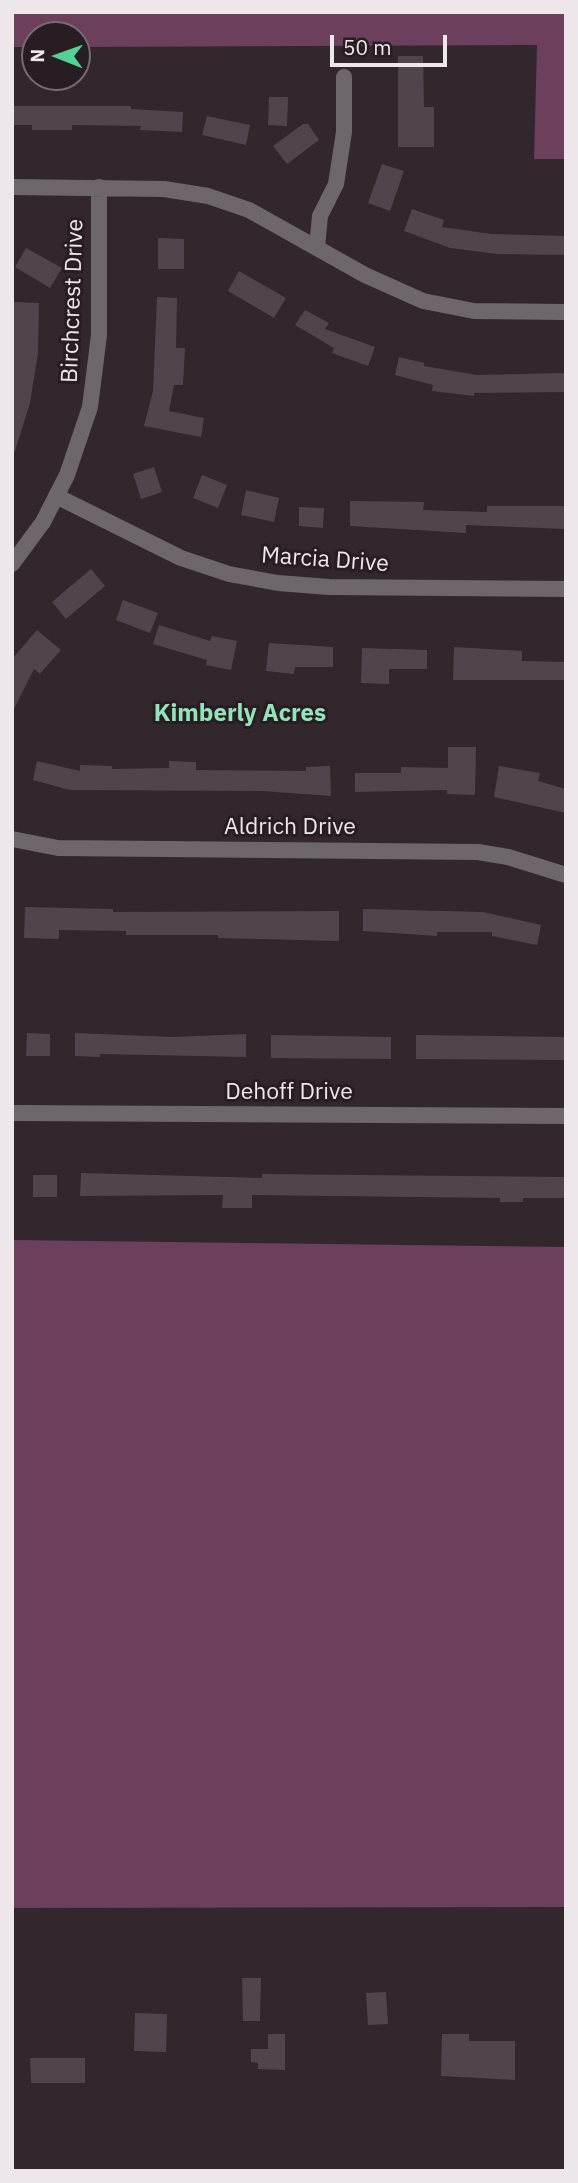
<!DOCTYPE html>
<html>
<head>
<meta charset="utf-8">
<style>
	body { margin:0 }
	#map { position:relative; width:578px; height:2183px; overflow:hidden; background:#31272d; font-family:"IBM Plex Sans",sans-serif }
	canvas { display:block }
	.frame { position:absolute; inset:0; border:14px solid #ede6ea; pointer-events:none }
	.north { position:absolute; left:21px; top:21px; width:70px; height:70px; box-sizing:border-box; background:#271d23; border:2px solid #766d73; border-radius:50%; rotate:271deg; font-size:19px; font-weight:700; line-height:28px; text-align:center; color:#ede6ea }
	.north::after { content:''; display:block; margin:auto; width:24px; height:32px; background:#51d397; clip-path:polygon(50% 0,100% 100%,50% 72%,0 100%) }
	.scale { position:absolute; left:330px; top:35px; width:117px; height:32px; box-sizing:border-box; border:4px solid #ede6ea; border-top:0; padding-left:9px; font-size:21px; line-height:24px; white-space:nowrap; color:#ede6ea; -webkit-text-stroke:5px #271d23; paint-order:stroke }
</style>
</head>
<body>
<div id="map">
<canvas width="578" height="2183"></canvas>
<div class="frame"></div>
<div class="north">N</div>
<div class="scale">50 m</div>
</div>
<script>
const ctx = document.querySelector('canvas').getContext('2d');
ctx.lineJoin = 'round';
function paint(path, color) {
  ctx.fillStyle = color;
  ctx.fill(path, 'evenodd');
}
function toPath(rows) {
  const path = new Path2D();
  for (const r of rows) {
    path.moveTo(r[0], r[1]);
    for (let i = 2; i < r.length; i += 2) path.lineTo(r[i], r[i + 1]);
  }
  return path;
}
function trace(path, color, width, dash) {
  ctx.strokeStyle = color;
  ctx.lineWidth = width;
  ctx.lineCap = dash ? 'butt' : 'round';
  ctx.setLineDash(dash || []);
  ctx.stroke(path);
}
function label(font, color, halo, rows, align = 'center') {
  ctx.font = font + ' "IBM Plex Sans",sans-serif';
  ctx.lineWidth = 6;
  ctx.setLineDash([]);
  ctx.textBaseline = 'middle';
  ctx.strokeStyle = halo;
  ctx.fillStyle = color;
  for (const [text, x, y, turn = 0] of rows) {
    ctx.save();
    ctx.translate(x, y);
    ctx.rotate((+turn || 0) * Math.PI / 180);
    ctx.textAlign = isNaN(turn) ? turn : align;
    if (halo) ctx.strokeText(text, 0, 0);
    ctx.fillText(text, 0, 0);
    ctx.restore();
  }
}
const green = toPath([
	[12,12,566,12,566,159,534,159,537,45,77,47,77,35,35,35,35,47,12,47],
	[12,1240,566,1247,566,1907,12,1908]
]);
const building = toPath([
	[398,56,423,56,424,107,434,107,434,147,398,147],
	[269,97,288,97,287,126,268,125],
	[12,106,131,106,131,109,183,112,182,132,140,130,141,126,72,125,72,130,32,130,32,125,12,125],
	[207,116,250,125,246,145,202,135],
	[303,124,308,124,319,140,287,164,273,146],
	[382,164,404,171,390,211,368,203],
	[412,209,444,220,442,227,491,234,566,236,566,255,497,254,450,248,404,231],
	[158,238,184,239,184,269,158,269],
	[26,248,62,268,50,288,15,267],
	[239,271,286,298,274,318,228,291],
	[157,297,177,298,176,348,185,348,183,385,174,385,169,411,204,418,201,437,144,426,153,391],
	[14,302,39,303,38,353,30,403,15,451,12,450],
	[305,310,329,323,325,329,375,347,368,366,332,353,334,348,295,325],
	[399,357,424,363,424,366,477,375,566,373,566,392,474,393,474,396,432,391,433,385,395,375],
	[154,467,162,492,141,499,133,474],
	[202,475,227,485,218,508,193,498],
	[246,490,279,498,274,522,241,515],
	[350,501,424,502,423,510,487,512,487,506,566,506,566,529,466,525,466,533,350,526],
	[299,507,324,508,323,528,299,526],
	[91,569,105,586,66,619,52,602],
	[123,600,158,613,150,633,116,620],
	[159,625,210,641,212,636,237,641,231,670,206,665,207,660,153,644],
	[37,630,61,650,40,674,34,669,12,713,12,659],
	[269,643,333,647,333,667,295,667,294,674,266,671],
	[454,647,522,651,522,661,566,662,566,680,453,680],
	[362,648,427,650,427,669,389,669,389,684,361,683],
	[448,747,476,747,475,795,447,794,447,790,355,792,355,773,401,773,401,767,448,768],
	[37,761,80,771,80,765,112,766,112,769,169,768,169,761,196,762,196,770,306,771,306,767,330,766,331,796,262,791,70,790,33,780],
	[499,766,540,773,538,781,566,789,566,813,494,797],
	[25,907,113,909,113,912,339,911,339,941,218,938,218,935,126,935,126,931,59,930,59,939,24,938],
	[363,909,483,912,541,925,537,945,492,936,492,932,437,932,437,936,363,931],
	[27,1033,50,1034,50,1056,26,1056],
	[75,1033,173,1037,246,1034,246,1057,100,1054,100,1057,75,1056],
	[271,1035,391,1037,391,1059,271,1058],
	[416,1035,566,1037,566,1060,416,1059],
	[81,1173,262,1178,262,1174,566,1177,566,1198,523,1198,523,1202,500,1202,500,1198,252,1195,252,1208,222,1208,223,1195,80,1196],
	[33,1175,57,1175,57,1197,33,1197],
	[242,1978,261,1978,260,2021,243,2021],
	[386,1992,388,2024,368,2025,366,1993],
	[135,2013,167,2014,166,2052,134,2051],
	[268,2034,285,2034,285,2070,258,2069,258,2063,251,2062,251,2049,268,2049],
	[442,2034,469,2034,469,2041,515,2041,515,2080,441,2076],
	[30,2058,85,2058,85,2083,31,2083]
]);
const minor = toPath([
	[12,187,164,189,208,196,249,210,365,275,423,301,474,311,566,312],
	[317,247,320,216,336,184,344,132,344,77],
	[56,496,181,558,229,574,278,583,329,587,566,589],
	[12,564,43,522,67,475,90,407,99,335,99,187],
	[12,839,58,848,478,852,508,857,566,875],
	[12,1113,566,1116]
]);
const streetNames = [
	["Birchcrest Drive",73,301,-88],
	["Marcia Drive",325,560,4],
	["Aldrich Drive",290,827],
	["Dehoff Drive",289,1092]
];
const neighbourhoodNames = [
	["Kimberly Acres",240,714]
];
paint(green, '#6c3f5d');
paint(building, '#50454c');
trace(minor, '#6d676b', 16);
label('23px', '#ede6ea', '#271d23', streetNames);
label('bold 24px', '#93e4b9', '#271d23', neighbourhoodNames);
</script>
</body>
</html>
